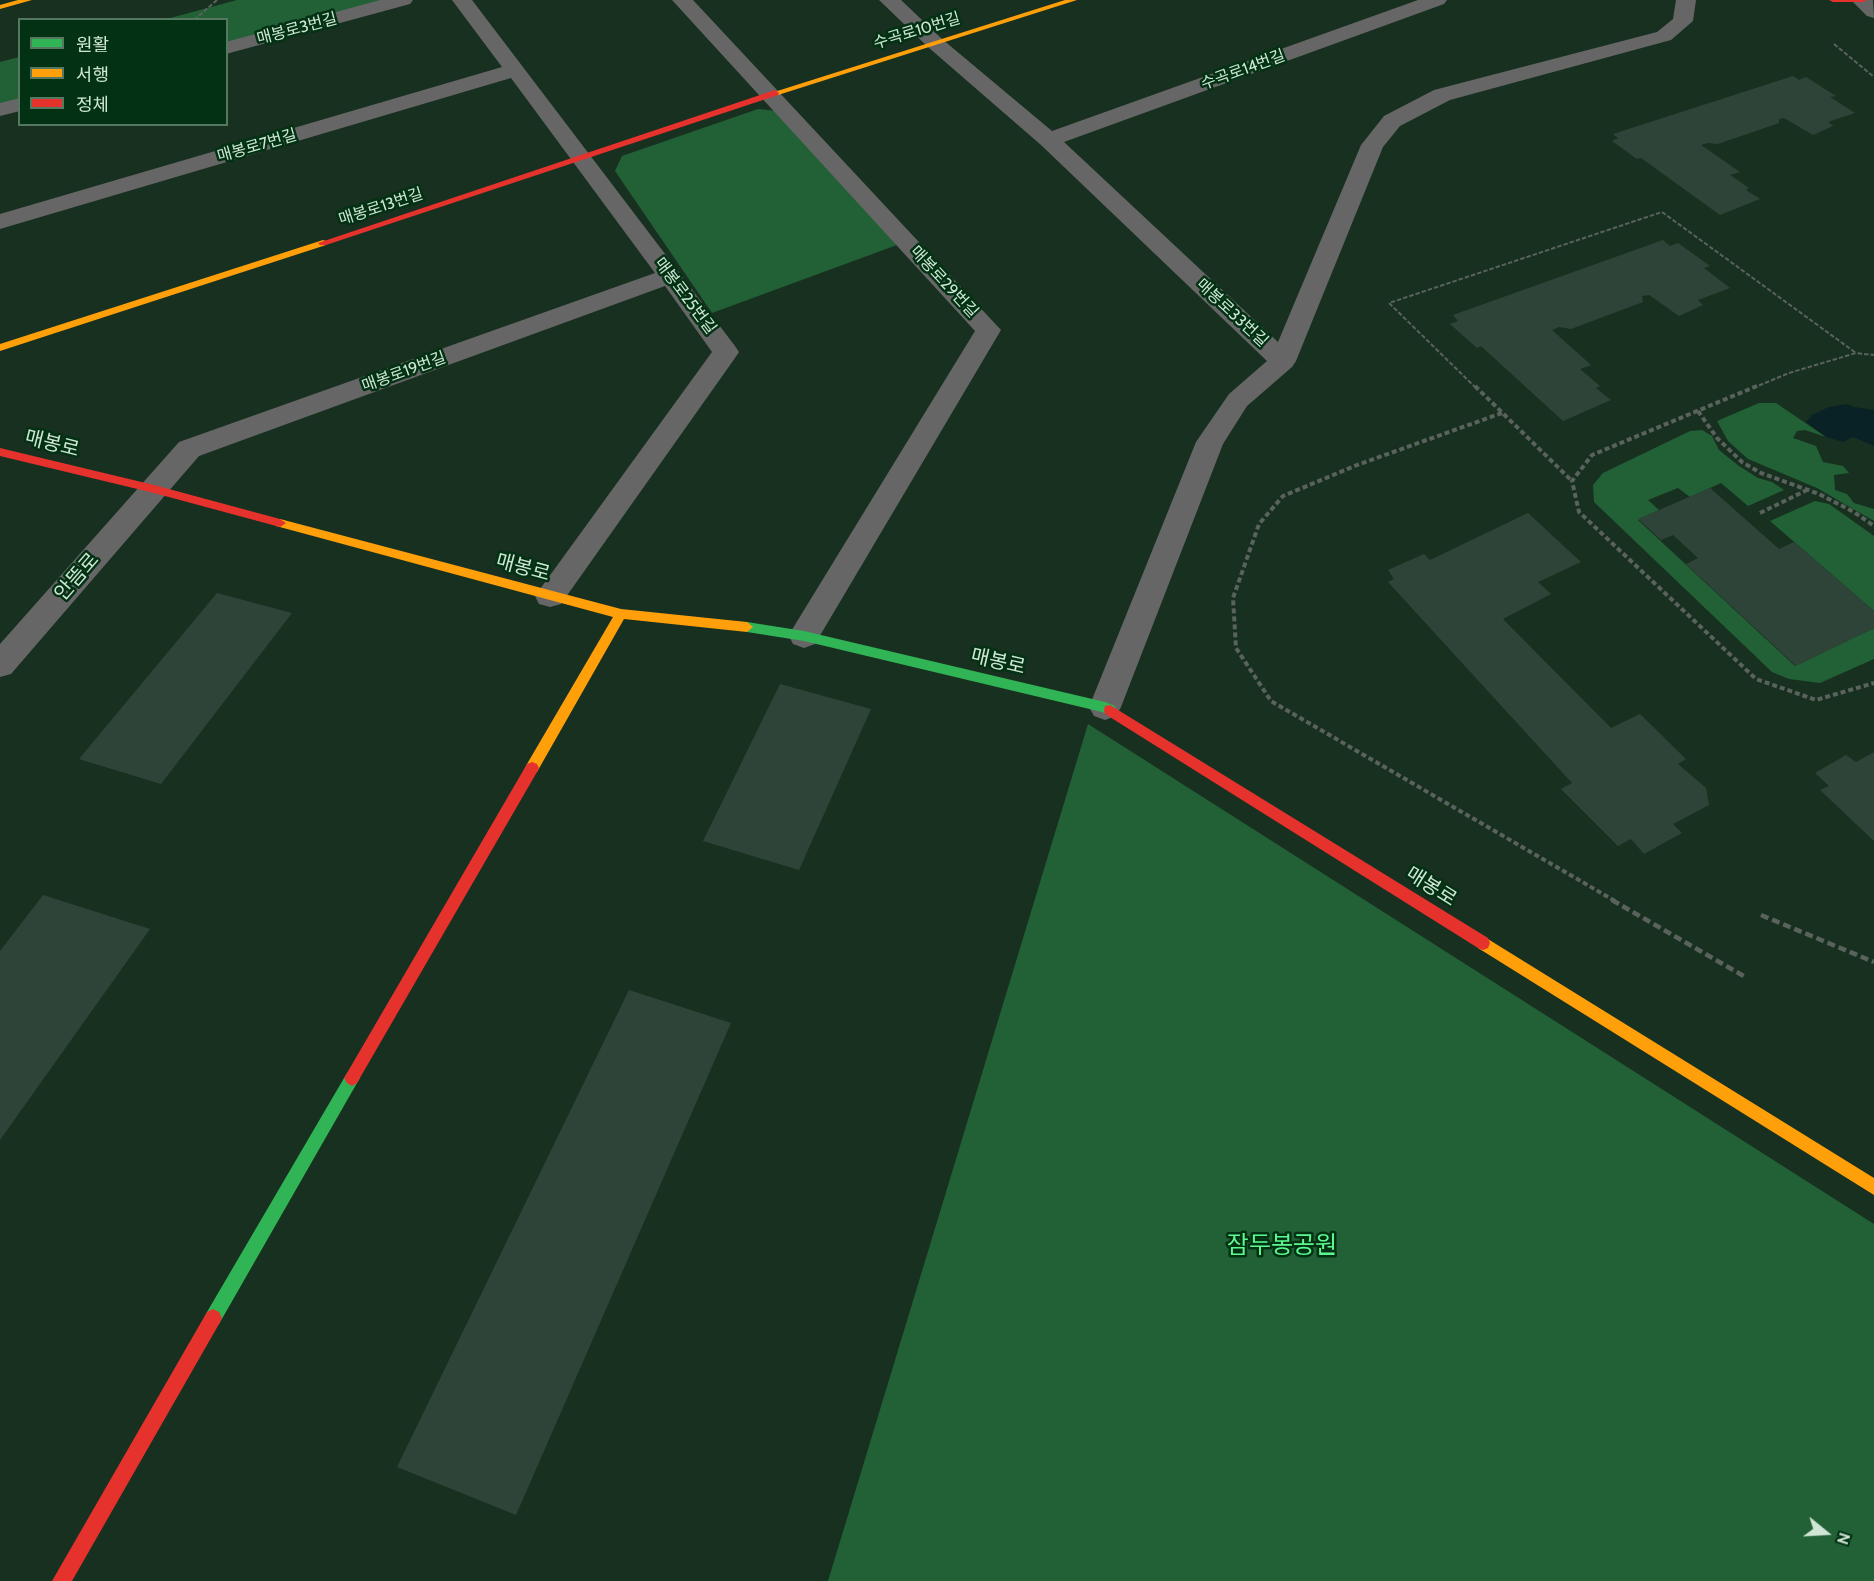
<!DOCTYPE html>
<html>
<head>
<meta charset="utf-8">
<style>
	body { margin:0 }
	#map { position:relative; width:1874px; height:1581px; overflow:hidden; background:#183020; font-family:Cabin,"Noto Sans KR",sans-serif }
	canvas { display:block }
	.legend { position:absolute; left:18px; top:18px; width:210px; height:108px; box-sizing:border-box; background:#023114; border:2px solid #547960; margin:0; padding:8px 10px; list-style:none; font-size:18px; color:#cee6d3 }
	.legend li { display:flex; align-items:center; gap:12px; height:30px }
	.legend b { width:30px; border:2px solid #547960 }
	.north { position:absolute; left:1796px; top:1503px; width:60px; height:60px; -webkit-text-stroke:4px #023114; paint-order:stroke; rotate:108deg; font-size:16px; font-weight:700; line-height:24px; text-align:center; color:#cee6d3 }
	.north::after { content:''; display:block; margin:auto; width:21px; height:27px; background:#cee6d3; clip-path:polygon(50% 0,100% 100%,50% 72%,0 100%) }
</style>
</head>
<body>
<div id="map">
<canvas width="1874" height="1581"></canvas>
<ul class="legend">
<li><b style="height:8px;background:#30b455"></b>원활</li>
<li><b style="height:8px;background:#ff9f0a"></b>서행</li>
<li><b style="height:8px;background:#e5322d"></b>정체</li>
</ul>
<div class="north">N</div>
</div>
<script>
const ctx = document.querySelector('canvas').getContext('2d');
ctx.lineJoin = 'round';
function paint(path, color) {
  ctx.fillStyle = color;
  ctx.fill(path, 'evenodd');
}
function toPath(rows) {
  const path = new Path2D();
  for (const r of rows) {
    path.moveTo(r[0], r[1]);
    for (let i = 2; i < r.length; i += 2) path.lineTo(r[i], r[i + 1]);
  }
  return path;
}
function trace(path, color, width, dash) {
  ctx.strokeStyle = color;
  ctx.lineWidth = width;
  ctx.lineCap = dash ? 'butt' : 'round';
  ctx.setLineDash(dash || []);
  ctx.stroke(path);
}
function label(font, color, halo, rows, align = 'center') {
  ctx.font = font + ' Cabin,"Noto Sans KR",sans-serif';
  ctx.lineWidth = 5;
  ctx.setLineDash([]);
  ctx.textBaseline = 'middle';
  ctx.strokeStyle = halo;
  ctx.fillStyle = color;
  for (const [text, x, y, turn = 0] of rows) {
    ctx.save();
    ctx.translate(x, y);
    ctx.rotate((+turn || 0) * Math.PI / 180);
    ctx.textAlign = isNaN(turn) ? turn : align;
    if (halo) ctx.strokeText(text, 0, 0);
    ctx.fillText(text, 0, 0);
    ctx.restore();
  }
}
const green = toPath([
	[237,0,383,0,227,43,226,20,163,20],
	[19,57,19,99,0,104,0,62],
	[758,109,778,111,897,245,712,313,615,171,622,156],
	[1759,403,1776,403,1826,437,1805,430,1797,431,1793,438,1816,446,1823,462,1843,466,1849,473,1834,475,1835,490,1847,494,1854,503,1874,509,1874,521,1817,488,1748,459,1728,441,1717,421],
	[1702,430,1712,436,1719,450,1739,466,1758,478,1772,482,1784,490,1748,506,1721,483,1690,497,1678,488,1648,500,1659,510,1638,520,1795,666,1874,628,1874,659,1820,683,1789,679,1772,672,1594,502,1593,485,1603,473,1690,431],
	[1815,501,1829,504,1874,536,1874,611,1770,521],
	[1088,724,1874,1224,1874,1581,828,1581]
]);
const water = toPath([
	[1846,404,1854,407,1874,410,1874,446,1853,437,1843,442,1826,437,1806,422,1812,415,1829,407]
]);
const building = toPath([
	[1793,76,1799,80,1806,77,1836,96,1830,97,1855,113,1828,122,1833,126,1813,135,1784,118,1779,119,1779,123,1718,144,1708,143,1701,145,1740,172,1730,175,1749,188,1746,190,1760,199,1720,215,1641,158,1637,159,1612,141,1618,138,1613,134],
	[1663,240,1670,246,1678,243,1710,266,1704,268,1730,288,1698,300,1703,305,1679,316,1649,295,1642,296,1643,302,1571,329,1559,327,1552,330,1591,365,1580,369,1600,386,1596,388,1611,400,1563,421,1481,346,1477,348,1450,324,1458,321,1453,315],
	[1710,488,1779,549,1794,542,1874,611,1874,628,1796,666,1686,564,1698,558,1673,535,1661,540,1638,519],
	[1528,513,1581,562,1538,582,1551,594,1503,619,1611,728,1640,714,1686,759,1678,764,1706,788,1709,805,1673,824,1682,833,1644,854,1631,839,1618,846,1561,789,1572,783,1388,582,1394,579,1388,570,1424,554,1430,560],
	[217,593,292,613,161,784,79,759],
	[780,684,871,709,799,870,703,841],
	[1874,752,1874,841,1820,790,1829,786,1815,773,1846,755,1856,762],
	[43,895,150,929,0,1140,0,951],
	[629,990,731,1023,516,1515,397,1467]
]);
const pathFar2 = toPath([
	[194,20,217,0],
	[1834,44,1874,77],
	[1476,388,1389,303,1662,212,1856,353],
	[1753,388,1789,373,1856,353,1874,355]
]);
const pathFar1 = toPath([
	[1475,386,1572,481],
	[1757,386,1592,455,1572,481,1579,512,1756,679,1816,700,1874,683],
	[1698,411,1717,438,1742,462,1761,473,1819,494,1854,512,1874,526],
	[1502,413,1357,465,1283,496,1259,524,1233,598,1236,648,1271,701,1615,901],
	[1760,513,1807,490]
]);
const path = toPath([
	[1612,900,1747,978],
	[1761,915,1874,962]
]);
const street = toPath([
	[380,0,413,0,410,4,226,54,226,42,380,0],
	[452,0,472,0,735,346,739,352,735,358,561,604,550,607,539,604,535,596,712,352,665,286,199,456,11,674,0,677,0,644,179,442,655,273,511,78,0,229,0,214,502,67,452,0],
	[672,0,693,0,1001,330,815,644,804,648,793,644,789,636,793,628,975,331,672,0],
	[879,0,901,0,942,39,1052,131,1418,0,1447,0,1444,4,1064,142,1278,342,1361,145,1384,116,1434,90,1657,32,1673,19,1676,0,1696,0,1693,21,1671,40,1450,100,1400,126,1383,147,1296,361,1292,367,1247,406,1223,444,1121,707,1116,716,1105,720,1094,716,1089,707,1196,442,1229,394,1267,361,1041,145,928,47,879,0],
	[1851,0,1873,0,1874,18,1867,16,1851,0],
	[20,98,20,111,0,116,0,103,20,98]
]);
const fast = toPath([
	[747,622,804,631,1105,702,1115,706,1116,710,1115,714,1110,715,1102,712,804,641,747,632,741,627,747,622],
	[352,1070,357,1073,360,1078,357,1083,219,1324,213,1327,207,1324,204,1318,207,1312,347,1073,352,1070]
]);
const slow = toPath([
	[18,0,32,0,0,9,0,5,18,0],
	[1065,0,1077,0,778,95,771,93,1065,0],
	[323,240,326,241,326,245,0,351,0,344,323,240],
	[280,519,621,609,747,622,753,627,747,632,624,619,537,772,532,774,527,772,525,768,527,764,613,617,276,526,274,523,276,520,280,519],
	[1483,936,1874,1178,1874,1195,1478,948,1476,943,1478,938,1483,936]
]);
const jam = toPath([
	[1829,0,1867,0,1863,2,1833,2,1829,0],
	[775,90,779,93,778,95,326,245,320,245,318,243,775,90],
	[0,448,154,485,280,519,286,523,280,527,154,493,0,456,0,448],
	[1110,705,1488,938,1490,943,1488,948,1483,950,1478,948,1105,714,1104,710,1105,706,1110,705],
	[532,762,537,764,539,768,537,772,357,1083,352,1086,347,1083,344,1078,347,1073,527,764,532,762],
	[213,1309,219,1312,222,1318,219,1324,72,1581,52,1581,207,1312,213,1309]
]);
const farStreetnames = [
	["매봉로3번길",297,29,-15],
	["수곡로10번길",917,31,-17],
	["수곡로14번길",1243,70,-20],
	["매봉로7번길",257,146,-16],
	["매봉로13번길",381,207,-18],
	["매봉로29번길",944,282,47],
	["매봉로25번길",685,296,53],
	["매봉로33번길",1232,313,43],
	["매봉로19번길",404,372,-20]
];
const streetNames = [
	["매봉로",52,444,14],
	["매봉로",523,568,15],
	["안뜸로",77,577,-49],
	["매봉로",998,662,13],
	["매봉로",1431,887,32]
];
const nearParknames = [
	["잠두봉공원",1282,1246]
];
paint(green, '#226036');
paint(water, '#082225');
paint(building, '#2f4439');
trace(pathFar2, '#5a625d', 2, [4.5, 2]);
trace(pathFar1, '#5a625d', 4, [5, 3]);
trace(path, '#5a625d', 4.5, [8, 4]);
paint(street, '#676667');
paint(fast, '#30b455');
paint(slow, '#ff9f0a');
paint(jam, '#e5322d');
label('16px', '#cee6d3', '#023114', farStreetnames);
label('20px', '#cee6d3', '#023114', streetNames);
label('24px', '#5cf990', '#023114', nearParknames);
</script>
</body>
</html>
